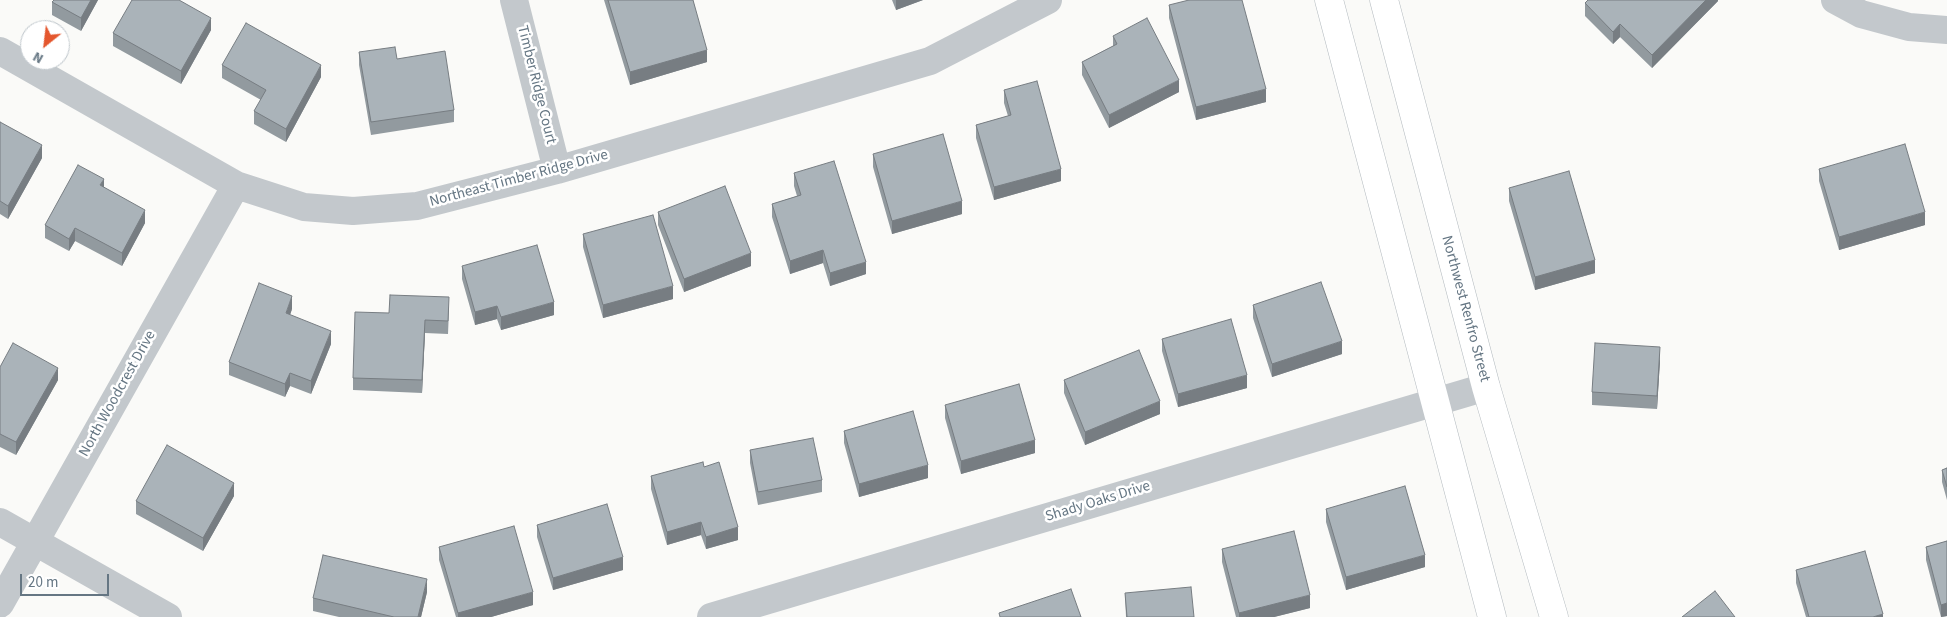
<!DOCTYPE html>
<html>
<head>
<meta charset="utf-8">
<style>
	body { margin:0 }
	#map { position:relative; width:1947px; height:617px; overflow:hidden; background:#fafaf8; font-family:"Source Sans 3",sans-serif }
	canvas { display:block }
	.north { position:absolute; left:20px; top:20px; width:50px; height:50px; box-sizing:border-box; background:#fff; border:1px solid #c1c8cd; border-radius:50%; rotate:209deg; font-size:14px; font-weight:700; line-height:20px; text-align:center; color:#657683 }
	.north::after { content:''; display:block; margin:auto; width:18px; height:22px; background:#e4572e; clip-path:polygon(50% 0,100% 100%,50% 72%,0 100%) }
	.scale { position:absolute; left:20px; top:574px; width:89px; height:22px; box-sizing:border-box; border:2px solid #657683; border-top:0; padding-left:6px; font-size:15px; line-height:18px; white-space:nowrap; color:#657683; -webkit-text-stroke:4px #fff; paint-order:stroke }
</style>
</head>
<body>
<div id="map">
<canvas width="1947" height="617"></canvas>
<div class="north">N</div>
<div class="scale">20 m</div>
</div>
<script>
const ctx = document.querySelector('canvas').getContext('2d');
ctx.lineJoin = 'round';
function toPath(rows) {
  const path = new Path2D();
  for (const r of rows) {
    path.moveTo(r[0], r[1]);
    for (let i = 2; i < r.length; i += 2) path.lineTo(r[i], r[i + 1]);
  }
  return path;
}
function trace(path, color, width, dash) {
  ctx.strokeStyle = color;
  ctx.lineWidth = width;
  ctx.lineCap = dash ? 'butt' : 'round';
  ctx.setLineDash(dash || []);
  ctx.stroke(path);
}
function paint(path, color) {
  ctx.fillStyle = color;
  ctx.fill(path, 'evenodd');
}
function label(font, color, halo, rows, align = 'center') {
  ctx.font = font + ' "Source Sans 3",sans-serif';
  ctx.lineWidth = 5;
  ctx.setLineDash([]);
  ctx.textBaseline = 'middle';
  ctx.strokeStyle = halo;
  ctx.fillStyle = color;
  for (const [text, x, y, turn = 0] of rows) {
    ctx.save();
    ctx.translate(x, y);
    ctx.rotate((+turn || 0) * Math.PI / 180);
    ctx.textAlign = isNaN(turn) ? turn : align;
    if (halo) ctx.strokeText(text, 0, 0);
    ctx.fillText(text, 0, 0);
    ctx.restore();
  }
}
const street = toPath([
	[514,0,557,170],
	[1835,0,1861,14,1909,27,1947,30],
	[0,51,236,185,304,207,353,211,417,206,557,170,930,61,1048,0],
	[0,522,168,617],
	[0,604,236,185],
	[711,617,1486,387]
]);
const secondary = toPath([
	[1329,0,1492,617],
	[1384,0,1486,387,1554,617]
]);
const wall = toPath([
	[54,0,98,0,81,31,52,15,52,2],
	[604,0,693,0,707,62,630,85],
	[892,0,923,0,896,10],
	[1718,0,1718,1,1652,68,1620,37,1613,44,1585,16,1585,3],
	[1169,5,1266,102,1196,120,1169,18],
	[211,30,181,84,113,46,113,33],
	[1113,36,1179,92,1109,128,1082,75,1082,62,1113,46],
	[359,52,397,59,454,110,454,122,371,135,359,65],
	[222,65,321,77,286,142,254,124,254,111,261,100,222,78],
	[1004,90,1061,181,994,200,976,138,976,125,1008,116,1004,103],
	[0,122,42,158,8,219,0,214],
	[873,154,962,214,892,234,873,167],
	[1819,169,1925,225,1839,250,1819,181],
	[794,173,866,274,830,286,823,263,790,274,772,217,772,204,797,196,794,186],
	[104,187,145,223,122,266,75,241,69,251,45,238,45,225],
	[1509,188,1595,273,1535,290,1509,201],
	[658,212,751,266,684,292,658,225],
	[583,234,673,299,603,318,583,247],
	[462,266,554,315,501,330,497,319,475,325,462,279],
	[1253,305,1342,354,1272,377,1253,318],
	[292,309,290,315,331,344,311,394,290,386,285,397,229,375,229,362],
	[449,310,448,334,425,333,422,393,353,390,353,378,389,313],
	[1162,339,1247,388,1178,407,1162,351],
	[1660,360,1657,409,1592,405,1592,392],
	[0,367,58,380,16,455,0,447],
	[1064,380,1160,414,1085,445,1064,393],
	[945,405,1035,453,961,474,945,418],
	[844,431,928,478,859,497,844,443],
	[750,450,822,480,822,492,758,505,750,463],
	[704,467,738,540,706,549,701,535,667,545,651,489,651,476],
	[1947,468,1947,500,1942,482,1942,470],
	[234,496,203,551,136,514,136,501],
	[1326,509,1425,567,1346,590,1326,522],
	[537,525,623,570,553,590,537,537],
	[1947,541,1947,616,1941,617,1926,560,1926,547],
	[439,547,533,605,491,617,456,617,439,560],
	[1222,549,1310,608,1274,617,1236,617,1222,562],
	[1796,570,1883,617,1806,617,1796,583],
	[427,592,421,617,339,617,313,611,313,598],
	[1125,593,1194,617,1126,617]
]);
const shadedWall = toPath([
	[91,0,98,0,81,31,81,18],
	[896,0,923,0,896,10],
	[1706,0,1718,0,1718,1,1652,68,1652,55],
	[211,18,211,30,181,84,181,71],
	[1620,24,1620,37,1613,44,1613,32],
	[707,50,707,62,630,85,630,72],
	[321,65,321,77,286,142,286,129],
	[1179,80,1179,92,1109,128,1109,115],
	[1266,89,1266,102,1196,120,1196,107],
	[42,145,42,158,8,219,8,206],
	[1061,169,1061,181,994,200,994,187],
	[104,179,104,192,100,185],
	[962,201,962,214,892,234,892,221],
	[145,210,145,223,122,266,122,253],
	[1925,212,1925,225,1839,250,1839,237],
	[75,228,75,241,69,251,69,239],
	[823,250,823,263,790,274,790,261],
	[751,253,751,266,684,292,684,279],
	[1595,260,1595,273,1535,290,1535,277],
	[866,262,866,274,830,286,830,273],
	[673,286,673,299,603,318,603,305],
	[292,296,292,309,286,326,286,313],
	[554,302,554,315,501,330,501,317],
	[497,306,497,319,475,325,475,312],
	[425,320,425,333,422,393,422,380],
	[331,331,331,344,311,394,311,381],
	[1342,341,1342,354,1272,377,1272,364],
	[1660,347,1660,360,1657,409,1657,396],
	[58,368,58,380,16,455,16,442],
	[290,373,290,386,285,397,285,384],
	[1247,375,1247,388,1178,407,1178,394],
	[1160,401,1160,414,1085,445,1085,432],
	[1035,440,1035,453,961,474,961,461],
	[928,465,928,478,859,497,859,484],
	[234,483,234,496,203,551,203,538],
	[701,522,701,535,667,545,667,532],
	[738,527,738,540,706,549,706,537],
	[1425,555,1425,567,1346,590,1346,577],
	[623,557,623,570,553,590,553,578],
	[427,579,427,592,421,617,418,617],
	[533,592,533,605,491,617,458,617,458,613],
	[1310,595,1310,608,1274,617,1239,617,1239,613],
	[1947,603,1947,616,1941,617,1941,605],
	[1883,614,1883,617,1873,617]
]);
const building = toPath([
	[54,0,91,0,81,18,52,2,54,0],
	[132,0,179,0,211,18,181,71,113,33,132,0],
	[608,0,693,0,707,50,630,72,608,0],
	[1189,0,1242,0,1266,89,1196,107,1169,5,1189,0],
	[1588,0,1706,0,1652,55,1620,24,1613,32,1585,3,1588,0],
	[1147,18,1179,80,1109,115,1082,62,1117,44,1113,36,1147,18],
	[246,23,321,65,286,129,254,111,266,90,222,65,246,23],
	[395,47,397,59,445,51,454,110,371,122,359,52,395,47],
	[1037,81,1061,169,994,187,976,125,1011,115,1004,90,1037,81],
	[0,122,42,145,8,206,0,201,0,122],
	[943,134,962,201,892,221,873,154,943,134],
	[1905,144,1925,212,1839,237,1819,169,1905,144],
	[834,161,866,262,830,273,823,250,790,261,772,204,801,195,794,173,834,161],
	[78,165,104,179,100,185,145,210,122,253,75,228,69,239,45,225,78,165],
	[1569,171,1595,260,1535,277,1509,188,1569,171],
	[725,186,751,253,684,279,658,212,725,186],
	[653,215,673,286,603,305,583,234,653,215],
	[537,245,554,302,501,317,497,306,475,312,462,266,537,245],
	[1321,282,1342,341,1272,364,1253,305,1321,282],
	[259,283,292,296,286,313,331,331,311,381,290,373,285,384,229,362,259,283],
	[390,295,449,297,448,321,425,320,422,380,353,378,355,312,389,313,390,295],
	[1231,319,1247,375,1178,394,1162,339,1231,319],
	[13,343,58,368,16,442,0,434,0,367,13,343],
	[1595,343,1660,347,1657,396,1592,392,1595,343],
	[1139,350,1160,401,1085,432,1064,380,1139,350],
	[1019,384,1035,440,961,461,945,405,1019,384],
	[913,411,928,465,859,484,844,431,913,411],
	[813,438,822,480,758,492,750,450,813,438],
	[167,445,234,483,203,538,136,501,167,445],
	[703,462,704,467,719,462,738,527,706,537,701,522,667,532,651,476,703,462],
	[1947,468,1947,487,1942,470,1947,468],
	[1405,486,1425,555,1346,577,1326,509,1405,486],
	[607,504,623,557,553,578,537,525,607,504],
	[514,526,533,592,458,613,439,547,514,526],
	[1294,531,1310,595,1239,613,1222,549,1294,531],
	[1947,541,1947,603,1941,605,1926,547,1947,541],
	[1865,551,1883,614,1873,617,1809,617,1796,570,1865,551],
	[323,555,427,579,418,617,394,617,313,598,323,555],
	[1191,587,1194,617,1127,617,1125,593,1191,587],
	[1071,589,1081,617,1000,617,999,613,1071,589],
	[1715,591,1735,617,1682,617,1715,591]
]);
const streetNames = [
	["Timber Ridge Court",536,85,76],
	["Northeast Timber Ridge Drive",519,179,-15],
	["Northwest Renfro Street",1465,309,75],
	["North Woodcrest Drive",118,394,-61],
	["Shady Oaks Drive",1098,502,-17]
];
trace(secondary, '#b3babf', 29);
trace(street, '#c3c8cc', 28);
trace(secondary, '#fff', 28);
paint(wall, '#929a9f');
paint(shadedWall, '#777d82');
paint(building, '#aab3b9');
trace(building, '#777d82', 1);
label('15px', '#657683', '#fff', streetNames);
</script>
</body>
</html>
